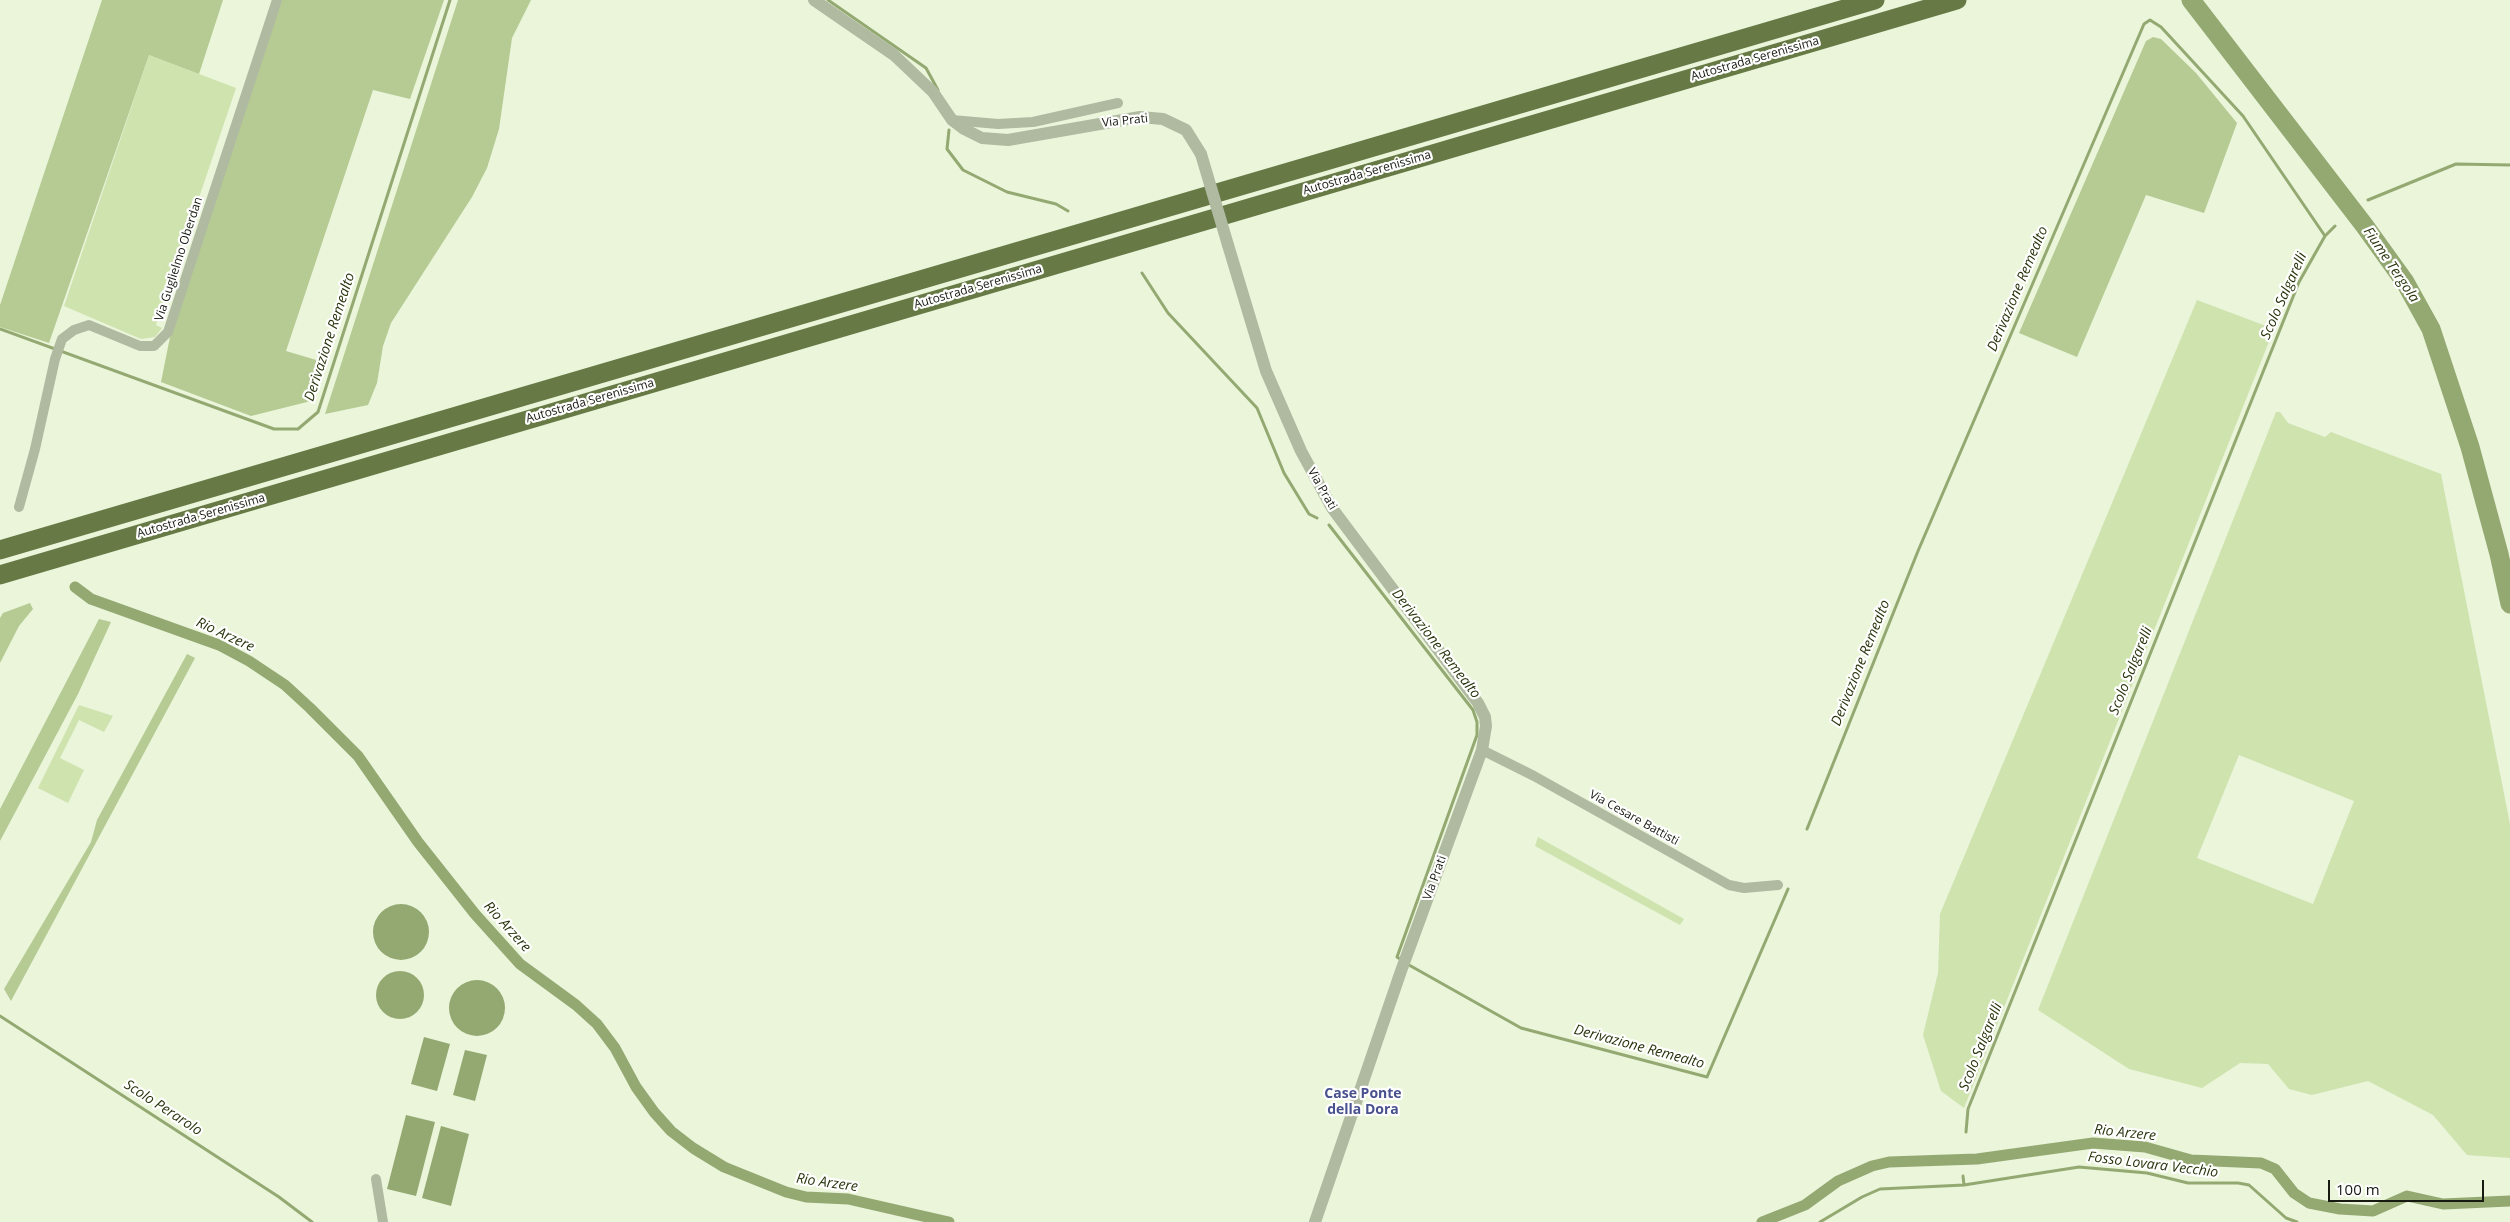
<!DOCTYPE html>
<html>
<head>
<meta charset="utf-8">
<style>
	body { margin:0 }
	#map { position:relative; width:2510px; height:1222px; overflow:hidden; background:#eaf5da; font-family:"Open Sans",sans-serif }
	canvas { display:block }
	.scale { position:absolute; left:2328px; top:1180px; width:156px; height:22px; box-sizing:border-box; border:2px solid #171a11; border-top:0; padding-left:6px; font-size:15px; line-height:18px; white-space:nowrap; color:#171a11; -webkit-text-stroke:4px #fff; paint-order:stroke }
</style>
</head>
<body>
<div id="map">
<canvas width="2510" height="1222"></canvas>
<div class="scale">100 m</div>
</div>
<script>
const ctx = document.querySelector('canvas').getContext('2d');
ctx.lineJoin = 'round';
function paint(path, color) {
  ctx.fillStyle = color;
  ctx.fill(path, 'evenodd');
}
function toPath(rows) {
  const path = new Path2D();
  for (const r of rows) {
    if (r.length === 3) {
      path.moveTo(r[0] + r[2], r[1]);
      path.arc(r[0], r[1], r[2], 0, 2 * Math.PI);
      continue;
    }
    path.moveTo(r[0], r[1]);
    for (let i = 2; i < r.length; i += 2) path.lineTo(r[i], r[i + 1]);
  }
  return path;
}
function trace(path, color, width, dash) {
  ctx.strokeStyle = color;
  ctx.lineWidth = width;
  ctx.lineCap = dash ? 'butt' : 'round';
  ctx.setLineDash(dash || []);
  ctx.stroke(path);
}
function label(font, color, halo, rows, align = 'center') {
  ctx.font = font + ' "Open Sans",sans-serif';
  ctx.lineWidth = 4.5;
  ctx.setLineDash([]);
  ctx.textBaseline = 'middle';
  ctx.strokeStyle = halo;
  ctx.fillStyle = color;
  for (const [text, x, y, turn = 0] of rows) {
    ctx.save();
    ctx.translate(x, y);
    ctx.rotate((+turn || 0) * Math.PI / 180);
    ctx.textAlign = isNaN(turn) ? turn : align;
    if (halo) ctx.strokeText(text, 0, 0);
    ctx.fillText(text, 0, 0);
    ctx.restore();
  }
}
const green = toPath([
	[149,55,236,88,156,325,162,328,155,337,141,339,64,306],
	[2197,300,2274,329,1964,1108,1941,1091,1923,1035,1938,973,1940,914],
	[2276,412,2280,412,2288,423,2325,437,2331,432,2441,474,2510,824,2510,1158,2467,1155,2433,1115,2368,1081,2312,1095,2289,1089,2268,1064,2240,1063,2202,1088,2129,1069,2038,1010],
	[2239,755,2354,801,2313,904,2197,858],
	[79,705,113,716,104,732,79,720,60,758,84,770,68,803,38,788],
	[1538,837,1684,919,1680,925,1535,846]
]);
const forest = toPath([
	[102,0,223,0,199,74,149,55,49,343,0,327,0,305],
	[281,0,444,0,410,99,373,90,286,351,323,362,311,401,251,416,161,382,170,337],
	[458,0,531,0,512,38,499,129,487,168,472,197,391,323,383,346,377,383,368,405,325,414],
	[2153,37,2161,39,2196,73,2237,123,2204,213,2146,195,2077,357,2019,333,2146,41],
	[30,603,33,609,19,626,0,663,0,618,3,613],
	[99,619,111,622,78,694,0,841,0,809],
	[187,654,195,658,11,1001,4,989,91,842,97,820]
]);
const water = toPath([
	[401,932,28],
	[400,995,24],
	[477,1008,28],
	[424,1037,450,1044,437,1091,411,1084],
	[465,1050,487,1055,475,1101,453,1095],
	[406,1115,435,1122,416,1196,387,1189],
	[441,1126,469,1134,451,1206,422,1198]
]);
const stream = toPath([
	[828,0,926,68,938,90],
	[949,130,947,149,963,170,1007,192,1056,204,1068,211],
	[2368,200,2456,164,2510,165],
	[1142,273,1168,313,1257,408,1284,473,1309,514,1317,518],
	[0,329,274,429,298,429,318,412,450,0],
	[1329,525,1473,710,1477,722,1477,735,1397,957,1400,959],
	[1807,829,1918,551,2144,24,2150,20,2161,27,2243,116,2325,236],
	[1409,965,1521,1028,1707,1077,1788,889],
	[0,1016,279,1197,312,1222],
	[1966,1132,1968,1109,2299,282,2325,236,2335,226],
	[1963,1176,1964,1185],
	[1820,1222,1862,1197,1880,1189,1964,1185,2079,1167,2147,1173,2188,1183,2238,1183,2249,1185,2286,1218,2297,1222]
]);
const canal = toPath([
	[75,587,91,599,219,645,249,661,285,685,310,708,358,756,418,842,475,914,520,964,576,1005,597,1024,615,1048,636,1087,654,1112,671,1131,693,1148,724,1167,786,1192,806,1197,848,1199,949,1222],
	[1762,1222,1805,1205,1838,1181,1872,1166,1889,1162,1977,1159,2093,1143,2145,1147,2191,1160,2261,1163,2275,1169,2294,1193,2309,1203,2340,1209,2373,1211,2407,1196,2443,1204,2510,1201]
]);
const river = toPath([
	[2191,0,2364,225,2405,282,2431,329,2470,447,2499,554,2510,604]
]);
const minor = toPath([
	[952,120,998,124,1033,122,1118,103],
	[19,507,35,449,55,359,62,339,74,330,89,325,140,346,154,346,168,332,277,0],
	[1482,750,1534,776,1729,885,1744,888,1778,885],
	[376,1179,383,1222]
]);
const tertiary = toPath([
	[814,0,894,55,933,92,952,120,964,129,982,138,1008,140,1140,117,1163,119,1186,130,1201,154],
	[1228,245,1266,371,1301,451,1332,508,1478,703,1485,717,1486,726,1482,750,1401,971,1315,1222]
]);
const motorway = toPath([
	[0,550,1875,0],
	[0,575,1957,0]
]);
const tertiaryBridge = toPath([
	[1201,154,1228,245]
]);
const streetNames = [
	["Autostrada Serenissima",1755,59,-16],
	["Via Prati",1125,121,-6],
	["Autostrada Serenissima",1367,173,-16],
	["Via Guglielmo Oberdan",179,259,-72],
	["Autostrada Serenissima",978,287,-16],
	["Autostrada Serenissima",590,401,-16],
	["Via Prati",1322,489,60],
	["Autostrada Serenissima",201,516,-16],
	["Via Cesare Battisti",1634,818,29],
	["Via Prati",1435,878,-70]
];
const waterNames = [
	["Fiume Tergola",2391,265,56],
	["Derivazione Remealto",2018,289,-67],
	["Scolo Salgarelli",2284,296,-66],
	["Derivazione Remealto",330,337,-72],
	["Rio Arzere",225,635,25],
	["Derivazione Remealto",1436,644,52],
	["Derivazione Remealto",1861,663,-68],
	["Scolo Salgarelli",2131,671,-68],
	["Rio Arzere",507,927,48],
	["Derivazione Remealto",1639,1047,15],
	["Scolo Salgarelli",1981,1047,-68],
	["Scolo Perarolo",163,1108,33],
	["Rio Arzere",2125,1133,6],
	["Fosso Lovara Vecchio",2153,1165,7],
	["Rio Arzere",827,1183,8]
];
const neighbourhoodNames = [
	["Case Ponte",1363,1094],
	["della Dora",1363,1110]
];
paint(green, '#cfe3af');
paint(forest, '#b5cb93');
paint(water, '#94a972');
trace(stream, '#94a972', 3);
trace(canal, '#94a972', 11);
trace(river, '#94a972', 19);
trace(minor, '#b0baa1', 10);
trace(tertiary, '#b0baa1', 12);
trace(motorway, '#677a46', 19);
trace(tertiaryBridge, '#b0baa1', 12);
label('12px', '#171a11', '#fff', streetNames);
label('italic 14px', '#28350c', '#fff', waterNames);
label('bold 14px', '#48518e', '#fff', neighbourhoodNames);
</script>
</body>
</html>
